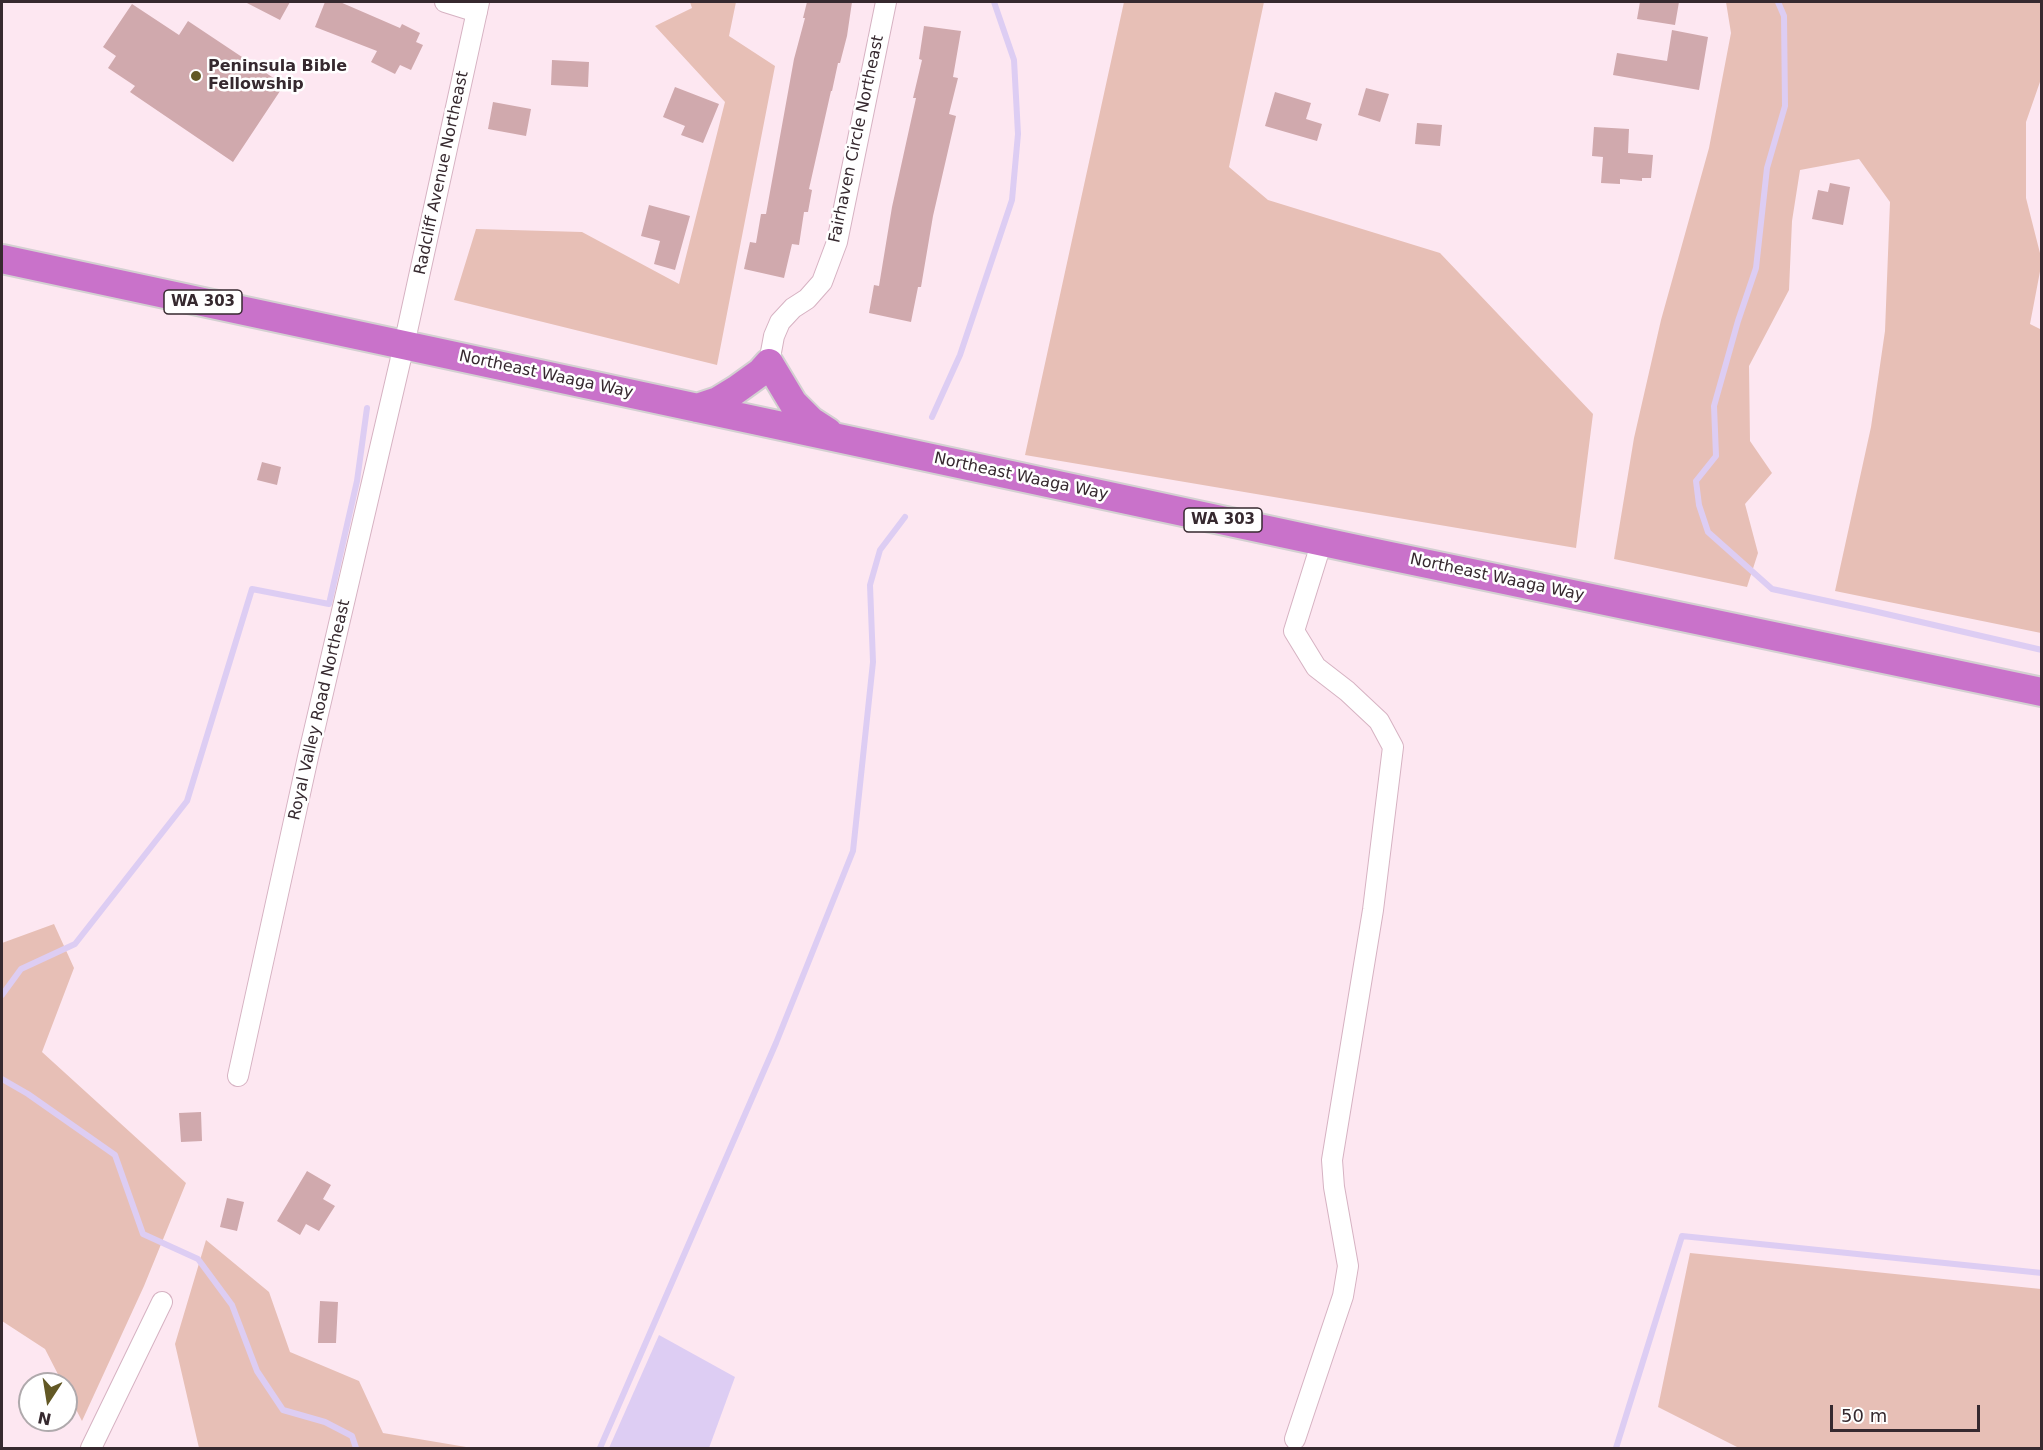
<!DOCTYPE html>
<html>
<head>
<meta charset="utf-8">
<style>
	body { margin:0 }
	#map { position:relative; width:2043px; height:1450px; overflow:hidden; background:#fde7f1; font-family:"DejaVu Sans",sans-serif }
	canvas { display:block }
	.frame { position:absolute; inset:0; border:3px solid #36292f; pointer-events:none }
	.north { position:absolute; left:18px; top:1372px; width:60px; height:60px; box-sizing:border-box; background:#fff; border:2px solid #afa9ac; border-radius:50%; rotate:192deg; font-size:16px; font-weight:700; line-height:24px; text-align:center; color:#36292f }
	.north::after { content:''; display:block; margin:auto; width:21px; height:27px; background:#625825; clip-path:polygon(50% 0,100% 100%,50% 72%,0 100%) }
	.scale { position:absolute; left:1830px; top:1405px; width:150px; height:27px; box-sizing:border-box; border:3px solid #36292f; border-top:0; padding-left:8px; font-size:18px; line-height:21px; white-space:nowrap; color:#36292f; -webkit-text-stroke:4px #fff; paint-order:stroke }
</style>
</head>
<body>
<div id="map">
<canvas width="2043" height="1450"></canvas>
<div class="frame"></div>
<div class="north">N</div>
<div class="scale">50 m</div>
</div>
<script>
const ctx = document.querySelector('canvas').getContext('2d');
ctx.lineJoin = 'round';
function paint(path, color) {
  ctx.fillStyle = color;
  ctx.fill(path, 'evenodd');
}
function toPath(rows) {
  const path = new Path2D();
  for (const r of rows) {
    path.moveTo(r[0], r[1]);
    for (let i = 2; i < r.length; i += 2) path.lineTo(r[i], r[i + 1]);
  }
  return path;
}
function trace(path, color, width, dash) {
  ctx.strokeStyle = color;
  ctx.lineWidth = width;
  ctx.lineCap = dash ? 'butt' : 'round';
  ctx.setLineDash(dash || []);
  ctx.stroke(path);
}
function label(font, color, halo, rows, align = 'center') {
  ctx.font = font + ' "DejaVu Sans",sans-serif';
  ctx.lineWidth = 5;
  ctx.setLineDash([]);
  ctx.textBaseline = 'middle';
  ctx.strokeStyle = halo;
  ctx.fillStyle = color;
  for (const [text, x, y, turn = 0] of rows) {
    ctx.save();
    ctx.translate(x, y);
    ctx.rotate((+turn || 0) * Math.PI / 180);
    ctx.textAlign = isNaN(turn) ? turn : align;
    if (halo) ctx.strokeText(text, 0, 0);
    ctx.fillText(text, 0, 0);
    ctx.restore();
  }
}
const green = toPath([
	[690,2,736,2,729,36,775,66,717,365,454,300,476,229,582,232,679,284,725,102,655,26,692,8],
	[1124,2,1264,2,1229,167,1268,200,1440,253,1593,414,1576,548,1025,455],
	[1726,2,2041,2,2041,79,2026,122,2026,198,2042,261,2030,324,2042,330,2041,633,1835,591,1871,427,1885,331,1890,202,1859,159,1800,170,1792,221,1789,290,1749,366,1750,441,1772,473,1745,504,1758,553,1747,587,1614,559,1634,438,1661,320,1709,148,1731,33],
	[54,924,74,968,42,1052,186,1183,144,1286,82,1421,66,1390,66,1384,63,1384,45,1349,2,1321,2,943],
	[206,1240,269,1292,290,1352,359,1381,383,1433,472,1448,199,1448,175,1344],
	[1690,1253,2041,1289,2041,1448,1739,1448,1658,1407]
]);
const water = toPath([
	[659,1335,735,1377,709,1448,609,1448]
]);
const stream = toPath([
	[1778,2,1784,16,1785,106,1767,168,1756,268,1738,321,1714,406,1716,456,1696,481,1699,505,1708,532,1772,589,1869,610,2042,650],
	[932,417,960,355,1012,200,1018,134,1014,60,994,2],
	[2,995,21,969,75,944,187,801,252,589,329,604,357,481,367,408],
	[2,1079,28,1094,115,1155,143,1234,198,1259,232,1305,257,1371,283,1410,325,1422,352,1436,356,1448],
	[600,1448,776,1043,853,851,873,662,870,585,880,550,905,517],
	[1616,1448,1682,1236,2042,1273]
]);
const building = toPath([
	[245,2,290,2,280,20],
	[325,2,340,2,400,28,402,24,420,33,416,42,423,45,411,70,400,65,395,74,371,62,377,51,315,27],
	[807,2,852,2,847,36,840,63,838,63,832,91,831,91,809,189,812,190,808,212,804,212,799,245,792,244,784,278,744,269,750,242,756,243,761,214,766,214,794,59,805,18,803,18],
	[1640,2,1679,2,1675,25,1637,19],
	[132,4,179,35,188,21,284,85,233,162,130,92,135,86,108,68,116,56,103,47],
	[924,26,961,31,953,77,958,78,949,114,956,116,933,216,921,287,918,287,911,322,869,313,874,285,879,286,892,207,916,98,913,98,922,60,919,59],
	[1672,30,1708,37,1699,90,1613,75,1617,53,1667,61],
	[552,60,589,62,588,87,551,85],
	[675,87,719,104,703,143,681,135,685,126,663,117],
	[1366,88,1389,94,1380,122,1358,115],
	[1275,92,1311,103,1306,119,1322,124,1317,141,1265,126],
	[493,102,531,109,526,136,488,129],
	[1417,123,1442,125,1440,146,1415,144],
	[1594,127,1629,129,1628,153,1653,155,1651,178,1642,178,1642,181,1620,179,1620,184,1601,183,1603,157,1592,156],
	[1830,183,1850,187,1843,225,1812,219,1818,190,1828,192],
	[649,205,690,216,675,270,654,264,660,241,641,236],
	[262,462,281,467,277,485,257,480],
	[201,1112,202,1141,181,1142,179,1113],
	[307,1171,331,1185,323,1199,335,1206,319,1231,306,1224,300,1235,277,1221],
	[227,1198,244,1202,237,1231,220,1227],
	[320,1301,338,1302,336,1343,318,1343]
]);
const minor = toPath([
	[445,2,477,12],
	[769,363,774,336,780,322,793,308,807,299,822,282,837,242,886,2],
	[238,1076,308,757,404,345,479,2],
	[1295,1439,1343,1296,1348,1266,1334,1187,1332,1160,1373,910,1393,747,1379,721,1347,691,1316,667,1294,631,1322,541],
	[91,1448,162,1302]
]);
const highway = toPath([
	[2,259,1361,550,2042,692],
	[697,408,718,401,736,390,761,372,769,363,793,403,811,421,828,432]
]);
const markers = [
	[196,76,6,"#625825"]
];
const shields = [
	[203,302,78],
	[1223,520,78]
];
const shieldNames = [
	["WA 303",203,302],
	["WA 303",1223,520]
];
const poiNames = [
	["Peninsula Bible",208,67],
	["Fellowship",208,85]
];
const streetNames = [
	["Fairhaven Circle Northeast",857,139,-78],
	["Radcliff Avenue Northeast",442,173,-78],
	["Northeast Waaga Way",546,375,12],
	["Northeast Waaga Way",1021,477,12],
	["Northeast Waaga Way",1497,578,12],
	["Royal Valley Road Northeast",320,710,-77]
];
paint(green, '#e7bfb6');
paint(water, '#ddcdf3');
trace(stream, '#ddcdf3', 6);
paint(building, '#d0a9ad');
trace(minor, '#d6b2c2', 22);
trace(highway, '#d3d0d1', 32);
trace(minor, '#fff', 20);
trace(highway, '#c972ca', 28);
for (const [x, y, r, color] of markers) {
  const dot = new Path2D();
  dot.arc(x, y, r, 0, 2 * Math.PI);
  ctx.fillStyle = color;
  ctx.fill(dot);
  trace(dot, '#fff', 2);
}
for (const [x, y, w] of shields) {
  const box = new Path2D();
  box.roundRect(x - w / 2, y - 12, w, 24, 4.5);
  ctx.fillStyle = '#fff';
  ctx.fill(box);
  trace(box, '#36292f', 1.5);
}
label('bold 15px', '#36292f', null, shieldNames);
label('bold 16px', '#36292f', '#fff', poiNames, 'left');
label('16px', '#36292f', '#fff', streetNames);
</script>
</body>
</html>
